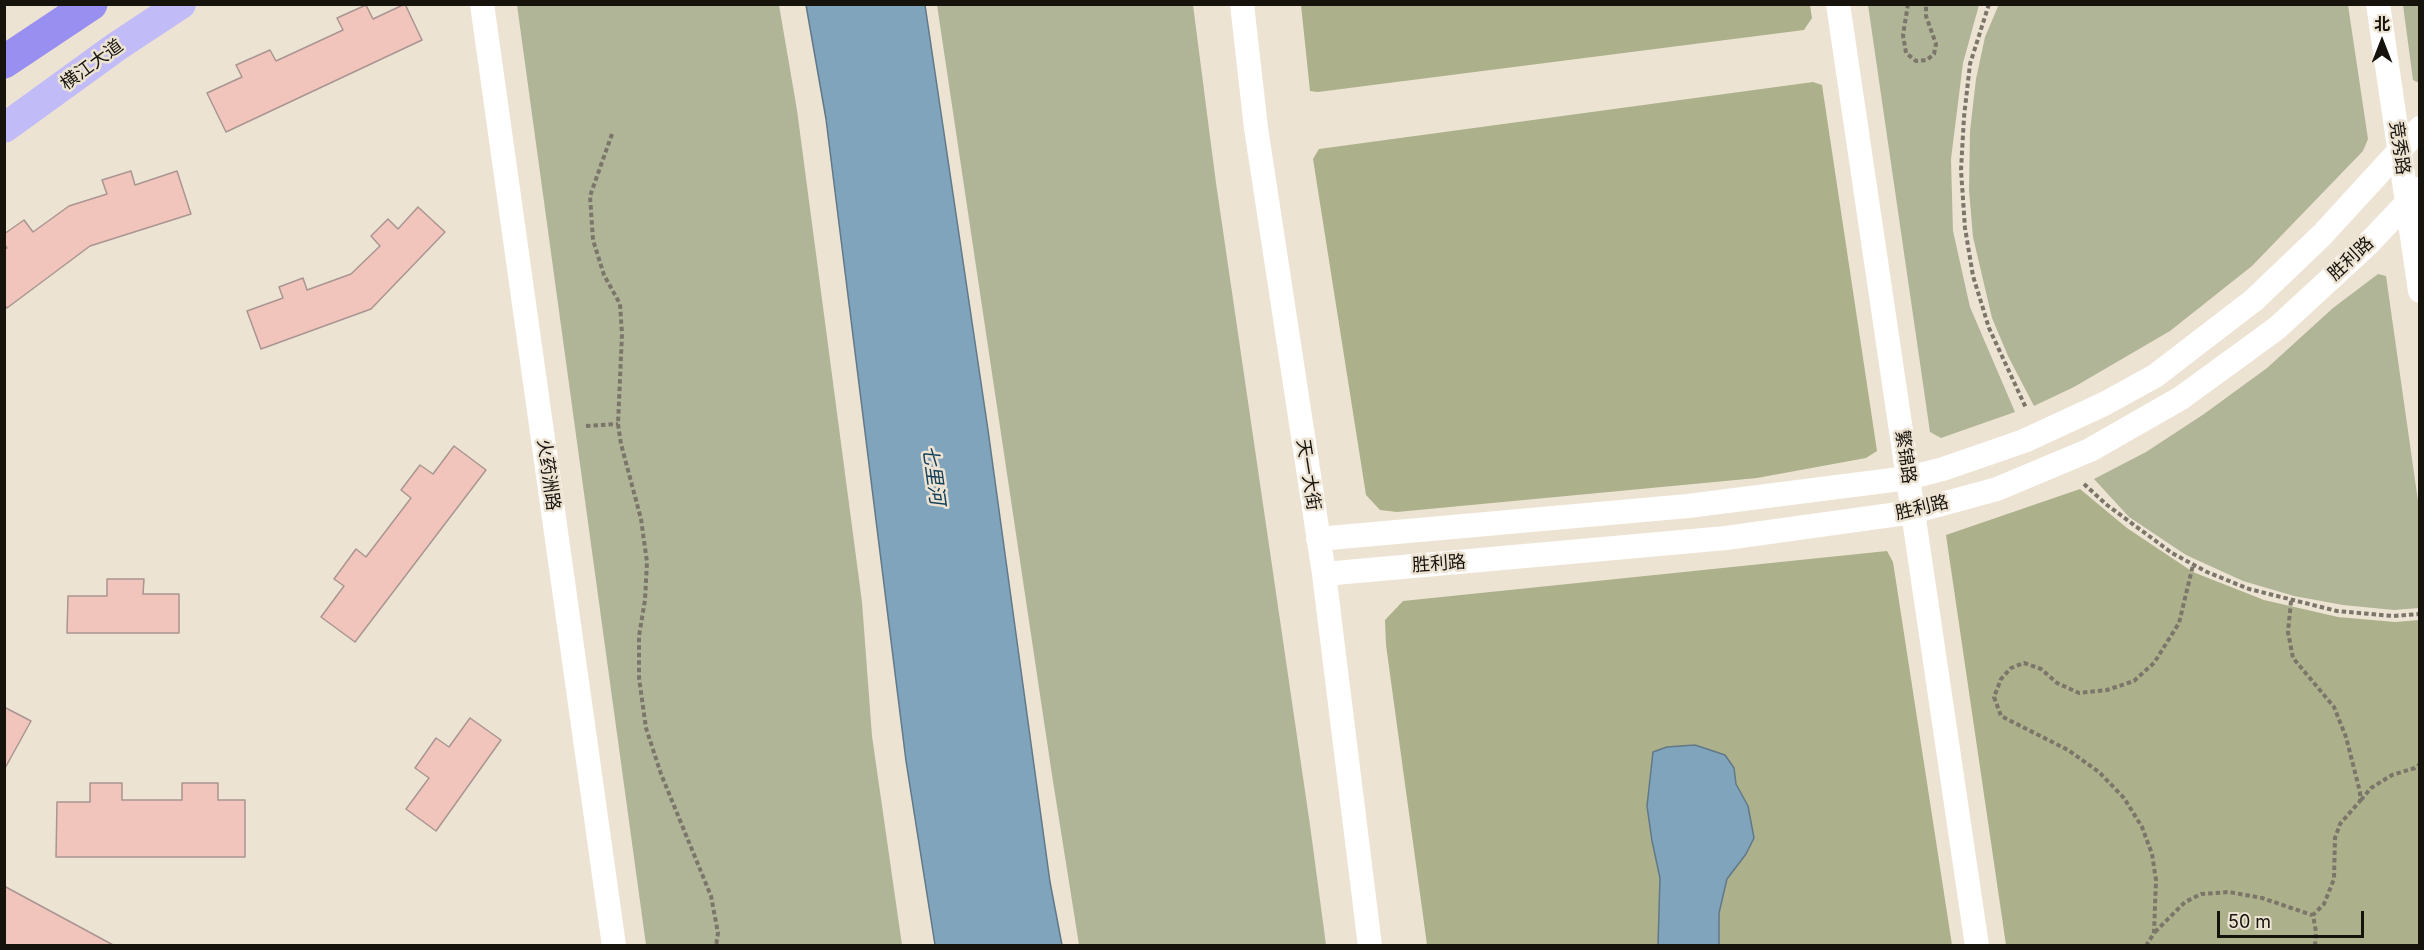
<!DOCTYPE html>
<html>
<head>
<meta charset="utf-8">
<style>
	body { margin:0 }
	#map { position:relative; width:2424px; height:950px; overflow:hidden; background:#ede3d3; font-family:Inter,"Noto Sans SC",sans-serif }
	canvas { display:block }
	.frame { position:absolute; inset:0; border:6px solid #16130d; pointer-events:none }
	.north { position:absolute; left:2352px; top:12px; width:60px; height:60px; -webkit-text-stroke:4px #ede3d3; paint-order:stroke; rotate:0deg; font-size:16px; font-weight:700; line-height:24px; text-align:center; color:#16130d }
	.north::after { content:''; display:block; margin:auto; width:21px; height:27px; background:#16130d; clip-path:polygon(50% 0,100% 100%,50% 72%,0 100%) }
	.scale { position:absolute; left:2217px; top:911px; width:147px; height:27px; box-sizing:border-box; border:3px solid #16130d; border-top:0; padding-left:8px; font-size:18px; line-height:21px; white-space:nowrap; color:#16130d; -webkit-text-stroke:4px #ede3d3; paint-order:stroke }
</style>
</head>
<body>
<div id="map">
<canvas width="2424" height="950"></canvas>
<div class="frame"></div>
<div class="north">北</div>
<div class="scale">50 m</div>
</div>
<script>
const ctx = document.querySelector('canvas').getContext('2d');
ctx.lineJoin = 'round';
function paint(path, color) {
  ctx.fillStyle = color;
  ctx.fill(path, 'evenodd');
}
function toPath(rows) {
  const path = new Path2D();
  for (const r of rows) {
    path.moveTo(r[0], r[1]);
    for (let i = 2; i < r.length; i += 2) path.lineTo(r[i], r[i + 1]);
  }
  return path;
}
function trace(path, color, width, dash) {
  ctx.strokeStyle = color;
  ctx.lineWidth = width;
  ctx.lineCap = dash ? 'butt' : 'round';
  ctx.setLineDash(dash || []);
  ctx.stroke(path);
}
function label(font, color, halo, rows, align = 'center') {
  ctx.font = font + ' Inter,"Noto Sans SC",sans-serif';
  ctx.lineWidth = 5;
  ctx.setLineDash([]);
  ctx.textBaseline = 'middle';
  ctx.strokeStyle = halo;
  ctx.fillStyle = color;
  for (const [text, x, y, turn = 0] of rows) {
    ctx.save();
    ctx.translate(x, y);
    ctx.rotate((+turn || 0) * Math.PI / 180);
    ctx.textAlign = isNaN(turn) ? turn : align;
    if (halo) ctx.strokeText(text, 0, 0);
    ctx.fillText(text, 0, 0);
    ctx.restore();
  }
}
const green = toPath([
	[1999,4,2348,5,2368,139,2363,151,2252,266,2170,331,2074,387,2034,406,2008,356,1992,318,1973,237,1969,190,1970,131,1976,79,1985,37],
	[517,5,779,5,797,110,862,602,872,736,902,945,646,945],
	[937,5,1193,5,1216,183,1310,825,1326,945,1079,945,1052,775],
	[1868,5,1979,5,1963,63,1951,159,1953,231,1970,307,2015,412,1941,438,1930,432],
	[2403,5,2419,5,2419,83,2413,80],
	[2378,274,2386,276,2419,508,2419,608,2394,610,2343,605,2294,596,2243,581,2186,555,2129,517,2094,479,2146,452,2204,414,2267,368,2333,308]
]);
const forest = toPath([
	[1810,5,1812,18,1804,30,1318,92,1310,91,1301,5],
	[1813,82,1822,85,1877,451,1866,458,1757,478,1397,512,1380,510,1366,495,1313,159,1319,149],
	[2080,489,2127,528,2193,572,2264,600,2338,617,2395,622,2419,620,2419,945,2006,945,1946,535],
	[1887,551,1893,562,1952,945,1719,945,1719,913,1727,879,1746,854,1748,806,1736,784,1734,768,1725,755,1652,841,1660,878,1658,945,1427,945,1386,645,1385,620,1403,601]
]);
const water = toPath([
	[806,5,925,5,988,430,1050,882,1062,945,935,945,906,761,826,119,806,5],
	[1695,745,1725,755,1734,768,1736,784,1748,806,1754,838,1746,854,1727,879,1719,913,1719,945,1658,945,1660,878,1652,841,1647,806,1653,752,1667,747,1695,745]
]);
const building = toPath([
	[405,4,422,40,226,132,207,93,242,77,236,65,270,50,276,61,343,30,337,18,366,5,373,19,405,4],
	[131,171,135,185,177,171,191,214,90,246,7,308,4,304,4,250,7,248,4,244,4,234,24,220,33,232,69,206,107,194,102,180,131,171],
	[418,207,445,232,371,309,261,349,247,311,283,298,279,287,303,278,307,290,351,274,380,246,371,236,388,219,398,229,418,207],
	[454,446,486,470,355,642,321,617,344,586,334,579,356,549,366,557,411,498,401,490,420,465,433,474,454,446],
	[107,579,144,579,143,594,179,594,179,633,67,633,68,596,107,596,107,579],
	[4,707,31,721,4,770,4,707],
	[470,718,501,740,436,831,406,809,429,778,415,768,436,738,449,747,470,718],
	[90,783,122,783,122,800,182,800,182,783,218,783,218,800,245,800,245,857,56,857,57,802,90,802,90,783],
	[4,886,115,946,4,946,4,886]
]);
const path = toPath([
	[1908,4,1903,35,1906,53,1916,61,1927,60,1934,54,1936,44,1926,16,1926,4],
	[1989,4,1970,64,1964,117,1961,170,1965,228,1973,276,1989,328,2026,408],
	[612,134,590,196,593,240,604,275,620,304,622,334,618,424,621,444,641,519,647,562,645,600,639,636,639,678,646,728,661,774,711,896,718,933,716,946],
	[586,426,618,424],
	[2084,484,2107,505,2172,553,2207,572,2249,589,2337,611,2393,616,2420,614],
	[2291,601,2288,632,2293,658,2334,707,2346,737,2360,792,2360,801,2340,824,2335,838,2334,879,2324,904,2313,915,2316,932,2315,946],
	[2361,800,2371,788,2392,775,2415,768,2420,764],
	[2155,932,2185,902,2201,894,2229,892,2262,898,2312,915],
	[2146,946,2154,933,2156,880,2152,854,2142,827,2124,798,2099,772,2068,750,2001,716,1994,697,2001,679,2011,668,2024,663,2041,669,2057,683,2079,693,2107,690,2134,681,2154,663,2179,623,2193,565]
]);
const minor = toPath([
	[482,4,614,946],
	[1242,4,1256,128,1324,574,1370,946],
	[1838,4,1977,946],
	[2378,4,2420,291],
	[1318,539,1688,506,1908,478,1943,469,2024,441,2104,404,2155,376,2254,300,2322,235,2420,128],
	[1324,574,1726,538,1913,512,1997,489,2090,450,2181,398,2277,328,2366,246,2420,189]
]);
const major = toPath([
	[4,128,116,47,181,4]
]);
const highway = toPath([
	[4,62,91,4]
]);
const streetNames = [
	["横江大道",92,65,-36],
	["竞秀路",2399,148,82],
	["胜利路",2351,259,-43],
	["繁锦路",1905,457,82],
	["火药洲路",548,475,82],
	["天一大街",1308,475,81],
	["胜利路",1922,508,-13],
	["胜利路",1439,564,-4]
];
const waterNames = [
	["七里河",933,475,82]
];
paint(green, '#b1b597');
paint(forest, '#acb18b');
paint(water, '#80a4bc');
trace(water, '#607888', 1.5);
paint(building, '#f1c5bb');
trace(building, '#a99591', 1.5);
trace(path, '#7b756a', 4, [4.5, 3]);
trace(minor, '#fff', 24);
trace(major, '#c1bcf7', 30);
trace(highway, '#988ff1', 33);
label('18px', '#16130d', '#ede3d3', streetNames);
label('italic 20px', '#12405a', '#ede3d3', waterNames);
</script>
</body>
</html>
